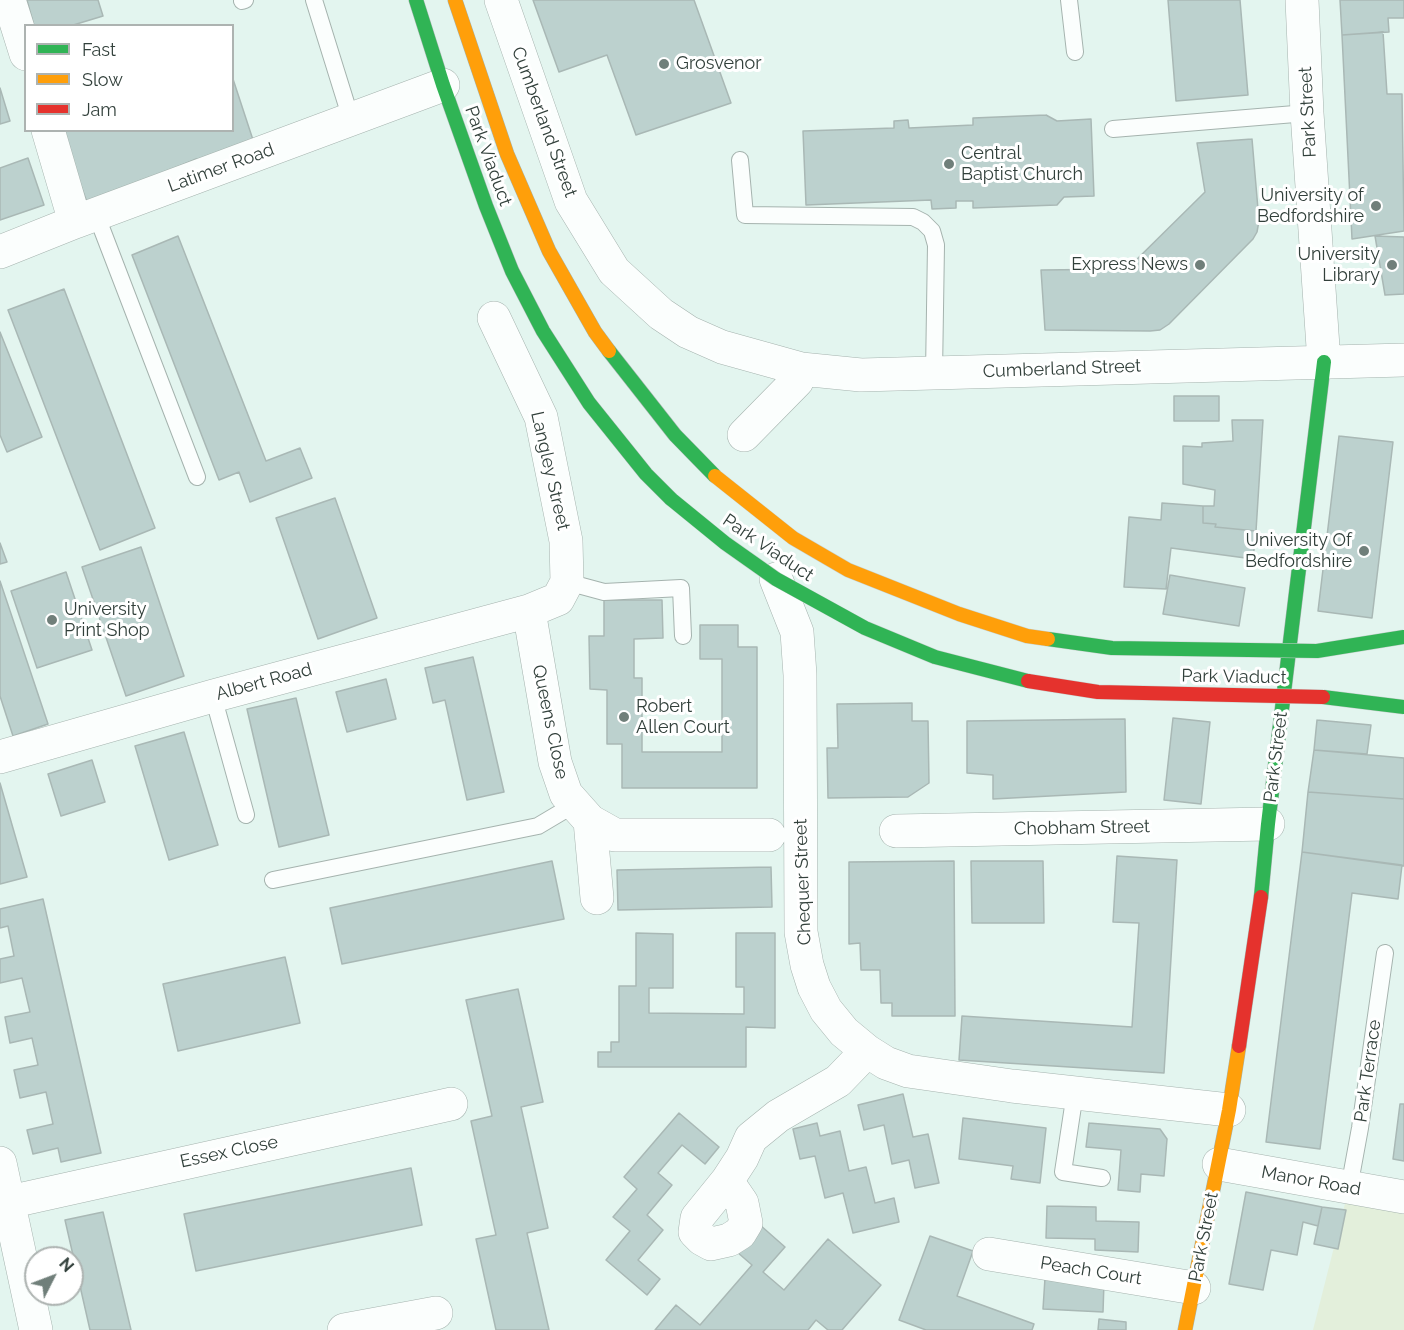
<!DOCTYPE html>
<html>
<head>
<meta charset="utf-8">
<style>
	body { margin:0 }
	#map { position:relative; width:1404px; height:1330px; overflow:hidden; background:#e3f5ef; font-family:Raleway,sans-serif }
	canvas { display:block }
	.legend { position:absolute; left:24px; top:24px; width:210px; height:108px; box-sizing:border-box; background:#fff; border:2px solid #adb3b1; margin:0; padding:8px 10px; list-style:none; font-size:18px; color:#32403b }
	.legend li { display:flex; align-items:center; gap:12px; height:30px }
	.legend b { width:30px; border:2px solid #adb3b1 }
	.north { position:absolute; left:24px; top:1246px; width:60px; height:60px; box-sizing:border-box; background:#fff; border:2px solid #adb3b1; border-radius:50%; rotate:48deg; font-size:16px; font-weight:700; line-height:24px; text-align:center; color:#32403b }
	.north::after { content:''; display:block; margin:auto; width:21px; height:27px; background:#707f7a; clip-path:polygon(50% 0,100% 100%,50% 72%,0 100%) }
</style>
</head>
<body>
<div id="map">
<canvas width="1404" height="1330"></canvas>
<ul class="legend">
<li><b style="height:8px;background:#30b455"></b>Fast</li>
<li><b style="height:8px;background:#ff9f0a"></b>Slow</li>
<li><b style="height:8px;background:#e5322d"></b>Jam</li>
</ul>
<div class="north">N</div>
</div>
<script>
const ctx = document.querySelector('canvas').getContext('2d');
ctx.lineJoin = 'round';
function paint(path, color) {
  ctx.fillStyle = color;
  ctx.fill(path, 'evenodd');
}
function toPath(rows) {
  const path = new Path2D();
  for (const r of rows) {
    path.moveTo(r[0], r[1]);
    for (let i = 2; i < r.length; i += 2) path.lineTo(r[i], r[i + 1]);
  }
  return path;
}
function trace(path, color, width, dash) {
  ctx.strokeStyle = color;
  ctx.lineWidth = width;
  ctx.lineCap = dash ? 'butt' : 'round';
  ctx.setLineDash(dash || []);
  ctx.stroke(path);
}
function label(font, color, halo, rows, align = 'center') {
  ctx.font = font + ' Raleway,sans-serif';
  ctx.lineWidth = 6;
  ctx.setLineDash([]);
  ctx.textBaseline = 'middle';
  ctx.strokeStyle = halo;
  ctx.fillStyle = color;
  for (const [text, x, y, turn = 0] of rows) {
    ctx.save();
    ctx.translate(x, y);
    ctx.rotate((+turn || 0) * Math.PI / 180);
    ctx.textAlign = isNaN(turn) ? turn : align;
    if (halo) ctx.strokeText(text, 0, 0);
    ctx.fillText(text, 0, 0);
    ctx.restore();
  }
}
const green = toPath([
	[1349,1188,1404,1201,1404,1330,1313,1330]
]);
const building = toPath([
	[27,0,98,0,103,16,70,26,34,26,27,0],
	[533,0,694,0,731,103,636,135,607,55,559,72,533,0],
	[1168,0,1240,0,1248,95,1176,101,1168,0],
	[1340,0,1404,0,1404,18,1388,18,1389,32,1342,35,1340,0],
	[1383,32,1387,94,1402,94,1404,231,1352,239,1342,35,1383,32],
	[232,76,255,146,211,164,196,159,147,180,90,210,60,130,232,130,232,76],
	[0,88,10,121,0,124,0,88],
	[1046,115,1057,121,1091,119,1094,196,1064,197,1057,205,973,208,973,201,956,201,956,208,932,209,931,200,806,205,803,131,894,128,894,121,908,120,909,128,973,125,973,118,1046,115],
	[1252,139,1259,221,1257,232,1253,239,1169,324,1160,330,1150,331,1045,330,1041,270,1127,269,1205,192,1197,143,1252,139],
	[28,158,44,205,0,220,0,168,28,158],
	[178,236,266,461,300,448,312,478,250,502,239,472,219,480,132,255,178,236],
	[1375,236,1404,237,1404,294,1385,295,1375,236],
	[64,289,155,528,100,550,8,310,64,289],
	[0,332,42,437,7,452,0,435,0,332],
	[1174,396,1219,396,1219,421,1174,421,1174,396],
	[1232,420,1263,420,1256,531,1215,527,1216,524,1203,523,1203,506,1214,506,1215,490,1183,484,1183,446,1202,447,1202,443,1233,441,1232,420],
	[1339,436,1393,442,1372,618,1318,611,1339,436],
	[335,498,377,618,318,639,276,518,335,498],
	[1162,503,1203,506,1203,523,1216,524,1215,527,1256,531,1253,559,1171,548,1166,589,1124,587,1129,517,1161,520,1162,503],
	[0,543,7,562,0,564,0,543],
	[141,547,184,676,126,696,82,567,141,547],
	[66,572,92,650,37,668,11,591,66,572],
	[1170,575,1245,588,1239,626,1163,614,1170,575],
	[0,581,48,724,13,736,0,696,0,581],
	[604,600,662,600,663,638,634,639,634,678,642,678,642,752,722,752,722,659,700,659,700,625,738,625,738,647,757,647,757,788,622,788,622,744,607,744,607,690,590,689,589,636,604,636,604,600],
	[473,657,504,792,467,800,445,700,433,703,425,668,473,657],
	[386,679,396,719,347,732,336,692,386,679],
	[296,698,329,835,279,847,247,709,296,698],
	[912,703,912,721,928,721,929,783,908,797,828,798,827,748,838,748,837,704,912,703],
	[1173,718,1210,722,1201,804,1164,800,1173,718],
	[1125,719,1126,792,993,799,993,775,967,773,967,721,1125,719],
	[1317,720,1371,725,1367,754,1314,750,1317,720],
	[184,732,218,845,169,860,135,746,184,732],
	[1314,750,1404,758,1404,799,1308,792,1314,750],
	[92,760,105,802,61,816,48,774,92,760],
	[0,783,27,877,0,884,0,783],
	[1308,792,1404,799,1404,866,1302,852,1308,792],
	[1302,852,1402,865,1398,899,1352,893,1320,1149,1266,1142,1302,852],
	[1117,856,1177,860,1164,1073,959,1060,962,1016,1132,1027,1139,923,1113,922,1117,856],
	[552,861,564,919,342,964,330,908,552,861],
	[954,861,955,1016,892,1016,892,1003,881,1003,880,970,861,970,860,943,849,944,849,862,954,861],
	[971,861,1043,861,1044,923,972,923,971,861],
	[771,867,772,907,618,910,617,870,771,867],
	[43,899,101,1153,61,1162,58,1148,33,1154,27,1130,53,1124,46,1092,20,1098,14,1070,38,1065,32,1038,10,1043,5,1017,30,1012,22,978,0,983,0,959,14,956,8,926,0,928,0,909,43,899],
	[636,933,673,934,673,988,649,988,649,1013,744,1014,744,987,736,987,736,933,775,933,775,1028,746,1027,746,1067,598,1067,598,1052,611,1052,611,1042,619,1042,619,986,636,986,636,933],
	[285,957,300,1023,178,1051,163,984,285,957],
	[518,989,543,1102,521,1107,548,1228,527,1233,549,1330,496,1330,476,1239,496,1235,471,1121,492,1116,466,1000,518,989],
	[903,1094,913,1137,928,1134,939,1183,915,1188,909,1160,892,1164,884,1125,864,1130,858,1105,903,1094],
	[1400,1104,1404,1104,1404,1161,1393,1159,1400,1104],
	[679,1113,719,1147,705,1164,682,1145,658,1173,672,1185,647,1215,663,1230,638,1260,660,1279,647,1295,606,1260,630,1231,613,1217,637,1189,624,1177,679,1113],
	[963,1118,1046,1128,1040,1183,1011,1179,1013,1166,959,1159,963,1118],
	[817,1123,820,1136,840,1131,849,1171,866,1167,875,1203,894,1198,899,1222,853,1233,843,1193,825,1198,815,1156,800,1159,793,1129,817,1123],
	[1089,1123,1160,1129,1167,1139,1164,1176,1141,1174,1140,1192,1118,1190,1121,1150,1086,1147,1089,1123],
	[411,1168,422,1225,196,1271,184,1214,411,1168],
	[1246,1192,1322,1207,1318,1226,1303,1222,1297,1255,1271,1250,1263,1290,1229,1284,1246,1192],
	[1047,1206,1096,1207,1096,1221,1139,1222,1138,1252,1095,1250,1095,1239,1046,1238,1047,1206],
	[1322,1207,1346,1210,1338,1249,1314,1244,1322,1207],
	[103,1212,131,1330,90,1330,65,1220,103,1212],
	[760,1225,785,1247,763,1272,784,1290,828,1239,881,1285,842,1330,828,1330,816,1320,808,1330,655,1330,676,1305,700,1325,752,1265,737,1252,760,1225],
	[930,1236,973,1251,957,1296,1034,1324,1032,1330,926,1330,899,1320,930,1236],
	[1045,1278,1104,1282,1103,1312,1043,1309,1045,1278],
	[1099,1319,1126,1322,1126,1330,1098,1330,1099,1319]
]);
const lane = toPath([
	[314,0,351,119],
	[1069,0,1075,52],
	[242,1,245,0],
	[1113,129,1307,113],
	[740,160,745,215,913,217,923,222,932,231,936,245,934,373],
	[96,214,197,477],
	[567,582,604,592,681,588,683,636],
	[213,696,246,815],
	[273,880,538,826,575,804],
	[1075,1093,1063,1172,1102,1178],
	[1349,1188,1360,1128,1385,953]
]);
const street = toPath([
	[9,0,26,54],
	[501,0,571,201,614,271,661,314,688,332,722,347,801,369,861,375,1404,360],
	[1302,0,1307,113,1324,362],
	[48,130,75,222],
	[0,252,75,222,443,85],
	[744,435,797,381,801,369],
	[776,579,797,632,800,675,801,932,807,965,814,987,826,1010,844,1032,867,1051,886,1063,908,1071,1012,1086,1229,1110],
	[529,611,555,762,566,794,590,821,615,835,769,835],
	[0,757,213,696,529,611,558,599,567,582,566,541,541,417,494,318],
	[590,821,597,898],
	[896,831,1268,824],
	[0,1163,36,1330],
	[1219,1164,1404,1197],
	[727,1181,742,1203,746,1223,740,1233,729,1240,711,1244,702,1239,695,1232,697,1218,727,1181,742,1158,751,1138,778,1116,838,1081,867,1051],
	[9,1202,451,1104],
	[989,1254,1194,1288],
	[344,1330,436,1313]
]);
const fast = toPath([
	[416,0,443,85,486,206,512,271,543,331,589,403,646,474,671,499],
	[609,351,675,435,715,476],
	[1261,897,1268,824,1324,362]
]);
const slow = toPath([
	[455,0,507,154,549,251,595,332,609,351],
	[1185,1330,1229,1110,1239,1046]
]);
const jam = toPath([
	[1239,1046,1261,897]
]);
const fastBridge = toPath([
	[671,499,725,543,776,579,865,628,935,657,1028,681],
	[1048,639,1112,648,1317,651,1404,637],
	[1323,697,1404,707]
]);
const slowBridge = toPath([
	[715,476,793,538,848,570,959,614,1027,636,1048,639]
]);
const jamBridge = toPath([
	[1028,681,1098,692,1323,697]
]);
const markers = [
	[664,64,6,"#707f7a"],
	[949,164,6,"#707f7a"],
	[1376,206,6,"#707f7a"],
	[1200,265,6,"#707f7a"],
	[1392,265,6,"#707f7a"],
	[1364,551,6,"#707f7a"],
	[52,620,6,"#707f7a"],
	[624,717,6,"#707f7a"]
];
const poiNames = [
	["Grosvenor",676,64],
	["Central",961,154],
	["Baptist Church",961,175],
	["University of",1364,196,"right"],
	["Bedfordshire",1364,217,"right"],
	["University",1380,255,"right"],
	["Library",1380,276,"right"],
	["Express News",1188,265,"right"],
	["University Of",1352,541,"right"],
	["Bedfordshire",1352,562,"right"],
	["University",64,610],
	["Print Shop",64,631],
	["Robert",636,707],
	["Allen Court",636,728]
];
const streetNames = [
	["Park Street",1308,112,-93],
	["Cumberland Street",544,122,70],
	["Park Viaduct",488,156,70],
	["Latimer Road",221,168,-20],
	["Cumberland Street",1062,369,-2],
	["Langley Street",550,471,77],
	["Park Viaduct",768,548,34],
	["Park Viaduct",1234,677,1],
	["Albert Road",264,682,-15],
	["Queens Close",550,722,78],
	["Park Street",1276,757,-83],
	["Chobham Street",1082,828,-1],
	["Chequer Street",803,882,-92],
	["Park Terrace",1368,1071,-82],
	["Essex Close",229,1152,-12],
	["Manor Road",1311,1181,10],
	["Park Street",1204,1237,-79],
	["Peach Court",1091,1271,9]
];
paint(green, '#e3efdb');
paint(building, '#bcd1ce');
trace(building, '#a9b8b5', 1.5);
trace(lane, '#a5b3ae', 18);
trace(street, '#a5b3ae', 34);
trace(fast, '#a5b3ae', 15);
trace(slow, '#a5b3ae', 15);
trace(jam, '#a5b3ae', 15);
trace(lane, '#fbfefd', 16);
trace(street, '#fbfefd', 33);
trace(fast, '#30b455', 14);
trace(slow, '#ff9f0a', 14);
trace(jam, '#e5322d', 14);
trace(fastBridge, '#c8d1ce', 15, []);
trace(slowBridge, '#c8d1ce', 15, []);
trace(jamBridge, '#c8d1ce', 15, []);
trace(fastBridge, '#30b455', 14);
trace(slowBridge, '#ff9f0a', 14);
trace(jamBridge, '#e5322d', 14);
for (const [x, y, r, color] of markers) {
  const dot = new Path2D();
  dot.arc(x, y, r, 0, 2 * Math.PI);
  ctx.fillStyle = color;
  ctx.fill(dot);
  trace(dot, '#fff', 2);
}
label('18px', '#32403b', '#fff', poiNames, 'left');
label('18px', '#32403b', '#fff', streetNames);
</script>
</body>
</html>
